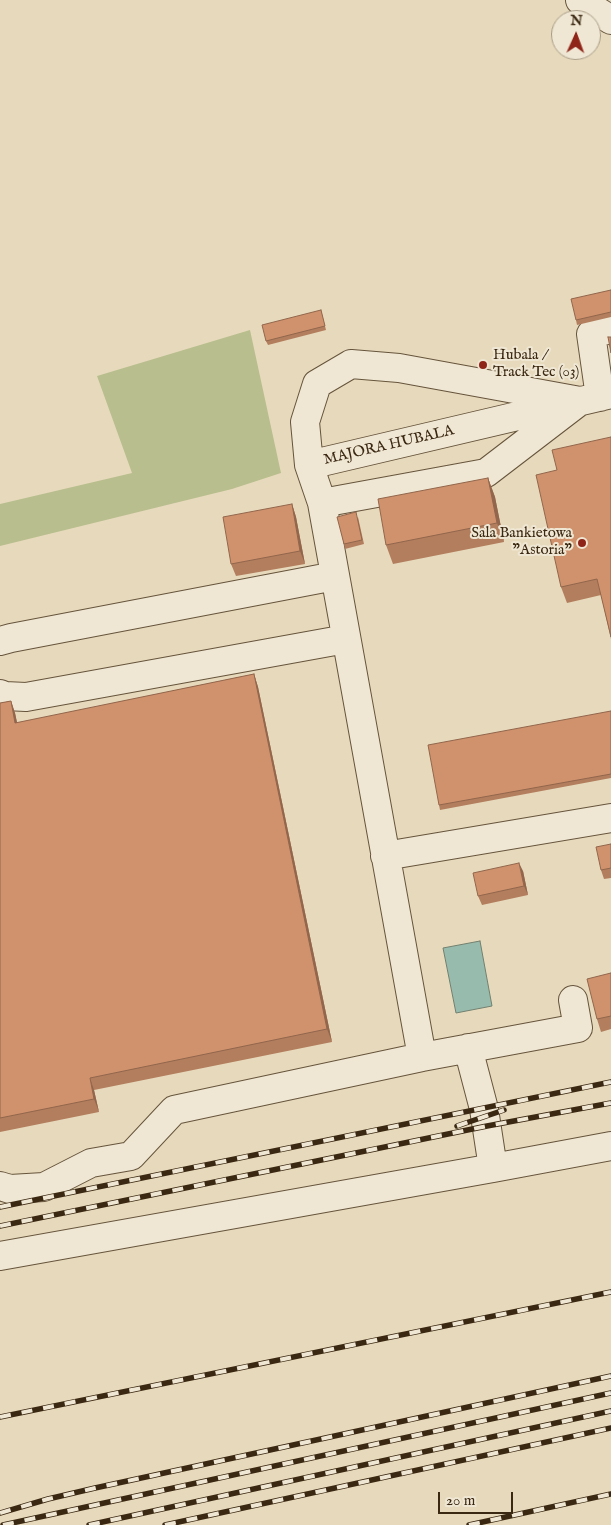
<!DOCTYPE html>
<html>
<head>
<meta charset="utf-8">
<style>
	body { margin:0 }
	#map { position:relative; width:611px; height:1525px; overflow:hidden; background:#e7dabc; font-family:"IM FELL English",serif }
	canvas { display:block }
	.north { position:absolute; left:551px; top:10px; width:50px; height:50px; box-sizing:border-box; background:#efe7d3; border:1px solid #a79b86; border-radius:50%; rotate:2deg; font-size:14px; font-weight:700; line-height:20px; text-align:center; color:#3b2812 }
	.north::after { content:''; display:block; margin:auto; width:18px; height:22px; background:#8f2418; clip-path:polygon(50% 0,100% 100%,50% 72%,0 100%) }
	.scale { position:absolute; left:438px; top:1492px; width:75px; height:22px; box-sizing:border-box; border:2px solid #3b2812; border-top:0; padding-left:6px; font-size:15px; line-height:18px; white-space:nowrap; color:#3b2812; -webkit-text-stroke:4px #efe7d3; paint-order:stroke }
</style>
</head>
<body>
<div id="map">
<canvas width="611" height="1525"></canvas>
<div class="north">N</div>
<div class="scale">20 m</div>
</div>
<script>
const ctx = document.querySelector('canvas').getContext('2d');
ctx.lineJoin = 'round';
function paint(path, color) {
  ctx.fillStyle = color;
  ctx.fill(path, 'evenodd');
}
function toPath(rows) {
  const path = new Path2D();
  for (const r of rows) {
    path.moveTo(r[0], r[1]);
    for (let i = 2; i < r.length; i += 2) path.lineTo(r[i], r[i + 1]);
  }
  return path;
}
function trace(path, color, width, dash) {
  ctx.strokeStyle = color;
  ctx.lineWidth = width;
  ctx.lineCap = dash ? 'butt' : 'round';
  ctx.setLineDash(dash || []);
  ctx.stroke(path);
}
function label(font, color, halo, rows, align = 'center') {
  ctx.font = font + ' "IM FELL English",serif';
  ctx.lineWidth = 4;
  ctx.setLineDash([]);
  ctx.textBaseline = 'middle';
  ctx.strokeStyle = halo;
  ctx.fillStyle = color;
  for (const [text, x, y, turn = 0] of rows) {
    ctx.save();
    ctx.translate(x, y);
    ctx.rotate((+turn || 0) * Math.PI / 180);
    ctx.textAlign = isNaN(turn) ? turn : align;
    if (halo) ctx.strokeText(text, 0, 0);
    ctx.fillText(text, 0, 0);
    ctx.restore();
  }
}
const green = toPath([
	[250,330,281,473,232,489,0,546,0,504,132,473,97,376]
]);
const water = toPath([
	[480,941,492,1006,456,1013,443,948,480,941]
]);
const minor = toPath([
	[580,0,611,20],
	[351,364,399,368,580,401,486,473,322,503,309,465,305,422,317,384,351,364],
	[600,397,591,334,611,329],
	[309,465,611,394],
	[0,641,11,638,335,576],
	[0,694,5,696,26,697,346,639],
	[385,856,611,818],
	[422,1057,578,1028,573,1000],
	[493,1168,611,1146],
	[0,1186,10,1189,44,1187,91,1163,131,1156,174,1110,422,1057,322,503],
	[0,1256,493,1168,484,1109,468,1048]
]);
const rail = toPath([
	[457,1126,504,1110],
	[0,1207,611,1082],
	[0,1226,487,1126,611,1103],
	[0,1417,611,1292],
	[0,1513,48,1499,95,1488,611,1376],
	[3,1525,611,1393],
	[89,1525,611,1411],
	[165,1525,611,1428],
	[469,1525,611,1494]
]);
const wall = toPath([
	[611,290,611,317,577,325,576,320],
	[321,310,326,330,268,345,266,341],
	[611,437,611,639,601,595,567,603,561,587,557,470],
	[488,478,495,497,504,542,393,564,386,545],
	[292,504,296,517,305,564,236,576,231,564],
	[358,517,364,544,345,549,344,544],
	[254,674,258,687,332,1042,94,1090,99,1112,0,1132,0,703,11,701,15,713,17,723],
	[611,711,611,778,440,810,439,805],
	[611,844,611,878,604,879,601,870],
	[523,871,528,895,482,905,478,896],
	[611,973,611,1029,601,1032,597,1019]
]);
const shadedWall = toPath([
	[488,478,495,497,504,542,497,523],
	[292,504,296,517,305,564,300,551],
	[254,674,258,687,332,1042,327,1029],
	[11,701,15,713,20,736,15,723],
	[519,863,523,871,528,895,524,886],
	[90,1078,94,1090,99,1112,94,1099]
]);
const building = toPath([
	[611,290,611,312,576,320,571,299,611,290],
	[321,310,325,326,266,341,262,325,321,310],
	[608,337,611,337,611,353,608,337],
	[611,437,611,637,597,579,561,587,536,475,557,470,552,450,611,437],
	[488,478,497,523,386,545,378,499,488,478],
	[292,504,300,551,231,564,223,517,292,504],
	[356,512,362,540,344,544,337,517,356,512],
	[254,674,327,1029,90,1078,94,1099,0,1118,0,703,11,701,15,723,254,674],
	[611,711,611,774,439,805,428,745,611,711],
	[611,844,611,868,601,870,596,847,611,844],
	[519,863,524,886,478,896,473,873,519,863],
	[611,973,611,1016,597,1019,587,979,611,973]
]);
const markers = [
	[483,365,5,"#8f2418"],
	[582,543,5,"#8f2418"]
];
const poiNames = [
	["Hubala /",493,356],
	["Track Tec (03)",493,373],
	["Sala Bankietowa",572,534,"right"],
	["\"Astoria\"",572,551,"right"]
];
const streetNames = [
	["MAJORA HUBALA",389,446,-13]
];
paint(green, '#b9be8e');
paint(water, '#97bbad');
trace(water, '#72806f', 1);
trace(minor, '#66543c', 30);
trace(minor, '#efe7d3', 28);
trace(rail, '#3b2812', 5.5);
trace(rail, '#efe7d3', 4, [11]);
paint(wall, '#b37e5e');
paint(shadedWall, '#92664c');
paint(building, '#d0926d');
trace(building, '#92664c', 1);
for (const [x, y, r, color] of markers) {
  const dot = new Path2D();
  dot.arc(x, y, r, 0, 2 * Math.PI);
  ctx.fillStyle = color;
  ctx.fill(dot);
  trace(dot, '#efe7d3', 2);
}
label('15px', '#3b2812', '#efe7d3', poiNames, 'left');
label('15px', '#3b2812', '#efe7d3', streetNames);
</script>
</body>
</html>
